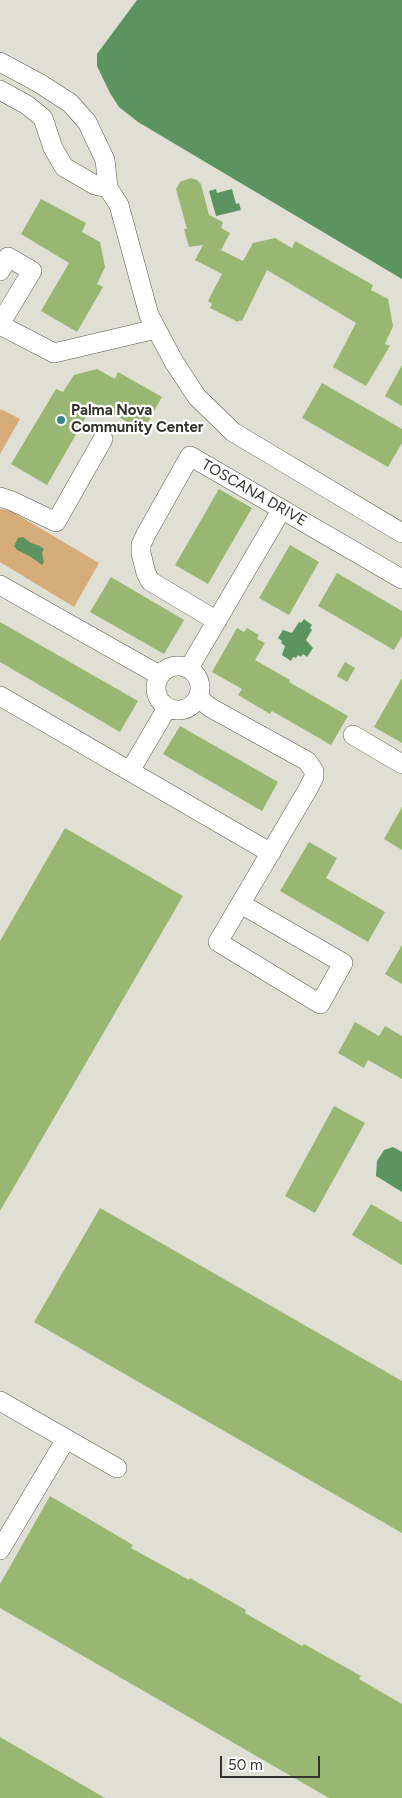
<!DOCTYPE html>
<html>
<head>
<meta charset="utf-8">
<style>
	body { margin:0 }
	#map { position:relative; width:402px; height:1798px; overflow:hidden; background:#dfe0d3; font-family:Figtree,sans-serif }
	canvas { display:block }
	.scale { position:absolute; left:220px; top:1756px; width:100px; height:22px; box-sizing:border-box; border:2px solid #33332e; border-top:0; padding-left:6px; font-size:15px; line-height:18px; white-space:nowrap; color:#33332e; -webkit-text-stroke:4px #fff; paint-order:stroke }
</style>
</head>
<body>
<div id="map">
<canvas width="402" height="1798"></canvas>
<div class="scale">50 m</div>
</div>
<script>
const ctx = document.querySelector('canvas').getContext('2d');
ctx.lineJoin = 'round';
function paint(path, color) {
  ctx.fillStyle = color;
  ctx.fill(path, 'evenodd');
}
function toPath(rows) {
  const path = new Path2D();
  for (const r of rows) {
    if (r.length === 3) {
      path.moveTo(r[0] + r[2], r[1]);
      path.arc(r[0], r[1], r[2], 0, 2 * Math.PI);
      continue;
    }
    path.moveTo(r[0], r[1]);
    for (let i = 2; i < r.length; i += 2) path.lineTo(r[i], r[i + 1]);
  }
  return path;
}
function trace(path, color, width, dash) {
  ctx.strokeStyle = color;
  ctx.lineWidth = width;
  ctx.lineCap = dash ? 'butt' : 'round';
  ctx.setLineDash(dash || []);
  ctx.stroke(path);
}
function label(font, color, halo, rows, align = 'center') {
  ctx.font = font + ' Figtree,sans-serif';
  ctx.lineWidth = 4.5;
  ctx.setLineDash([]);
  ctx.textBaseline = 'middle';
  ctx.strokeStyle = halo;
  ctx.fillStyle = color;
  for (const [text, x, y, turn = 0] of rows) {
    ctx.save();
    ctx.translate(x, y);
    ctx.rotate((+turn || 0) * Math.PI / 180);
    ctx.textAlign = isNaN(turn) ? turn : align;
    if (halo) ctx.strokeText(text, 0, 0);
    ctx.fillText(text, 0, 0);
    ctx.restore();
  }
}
const green = toPath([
	[1,409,20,419,0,454,0,411],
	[0,509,11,511,99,563,74,607,0,562]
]);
const water = toPath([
	[137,0,402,0,402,279,138,122,119,107,110,93,97,66,97,54],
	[216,189,217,193,232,189,236,204,239,203,241,210,216,216,209,191],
	[23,537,31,543,40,546,44,549,42,553,44,562,42,565,31,557,17,550,14,546,18,538],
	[304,619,312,625,310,628,312,630,306,640,313,648,307,657,303,654,301,657,298,655,296,658,293,657,291,661,282,655,285,646,281,643,282,641,278,638,283,630,292,633,299,622,301,623],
	[393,1147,402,1152,402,1192,376,1176,377,1161,384,1150]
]);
const building = toPath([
	[191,178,197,180,201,184,209,215,223,222,221,228,230,233,221,250,243,261,253,243,275,238,292,248,295,241,373,285,371,290,388,299,393,326,385,344,390,346,366,386,333,367,356,323,267,270,242,321,240,320,238,322,210,308,212,304,208,301,222,274,195,260,203,245,189,247,184,229,187,229,176,189,180,182],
	[41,199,86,223,82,232,100,242,105,267,97,284,103,287,77,332,41,311,69,263,21,234],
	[402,365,402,406,385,396],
	[97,369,115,379,118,372,162,397,143,431,94,403,47,485,11,464,56,389,63,392,74,375],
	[322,383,402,429,402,443,388,467,302,418],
	[219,489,252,508,208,584,175,565],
	[290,545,319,562,289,615,259,598],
	[337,573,402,611,402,636,394,650,318,606],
	[111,577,184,620,164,654,90,612],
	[0,622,138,701,120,732,0,662],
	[237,628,244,632,247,628,259,635,257,639,265,643,255,660,290,680,289,682,348,716,331,745,272,711,270,714,238,695,242,689,212,672],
	[345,662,355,668,347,682,337,676],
	[402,678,402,743,374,727],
	[180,726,278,782,262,811,163,754],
	[402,807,402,850,384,839],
	[65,828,183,896,0,1211,0,941],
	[309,842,337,858,326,878,385,912,368,942,280,891],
	[402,945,402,984,385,974],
	[355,1022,379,1036,385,1026,402,1036,402,1079,368,1060,364,1068,338,1053],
	[334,1106,365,1123,315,1213,285,1196],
	[371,1204,402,1222,402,1265,352,1235],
	[100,1208,402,1381,402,1533,34,1322],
	[50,1496,133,1545,131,1548,189,1580,190,1578,246,1610,245,1613,302,1646,304,1644,361,1676,359,1679,402,1704,402,1798,329,1798,0,1608,0,1584],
	[0,1737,105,1798,0,1798]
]);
const minor = toPath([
	[0,62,39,83,70,103,87,122,105,160,108,188,119,205,149,315,174,362,197,397,233,432,402,533],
	[0,90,27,105,43,118,53,148,64,167,95,185,108,188],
	[0,271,8,257,32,271,0,324],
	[0,325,54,353,156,329],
	[0,497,12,501,56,522,103,439],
	[0,585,159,675],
	[217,621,150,581,146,573,141,553,141,545,146,534,190,456,402,579],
	[178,688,22],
	[189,668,282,509],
	[0,696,271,853],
	[198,698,211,708,307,761,314,771,314,777,308,789,218,942,320,1004,343,963,241,904],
	[353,735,402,764],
	[130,771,167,708],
	[0,1401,117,1468],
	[0,1550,66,1439]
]);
const markers = [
	[61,420,5,"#3b838a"]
];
const poiNames = [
	["Palma Nova",71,411],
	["Community Center",71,428]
];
const streetNames = [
	["TOSCANA DRIVE",254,493,30]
];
paint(green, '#d6ac7b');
paint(water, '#5b9461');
paint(building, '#99b773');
trace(minor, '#58594d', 20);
trace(minor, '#fff', 19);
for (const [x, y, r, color] of markers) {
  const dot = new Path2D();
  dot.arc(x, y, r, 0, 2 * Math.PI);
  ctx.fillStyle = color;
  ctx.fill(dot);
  trace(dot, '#fff', 2);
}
label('bold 15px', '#33332e', '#fff', poiNames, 'left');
label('15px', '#33332e', '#fff', streetNames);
</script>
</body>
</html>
